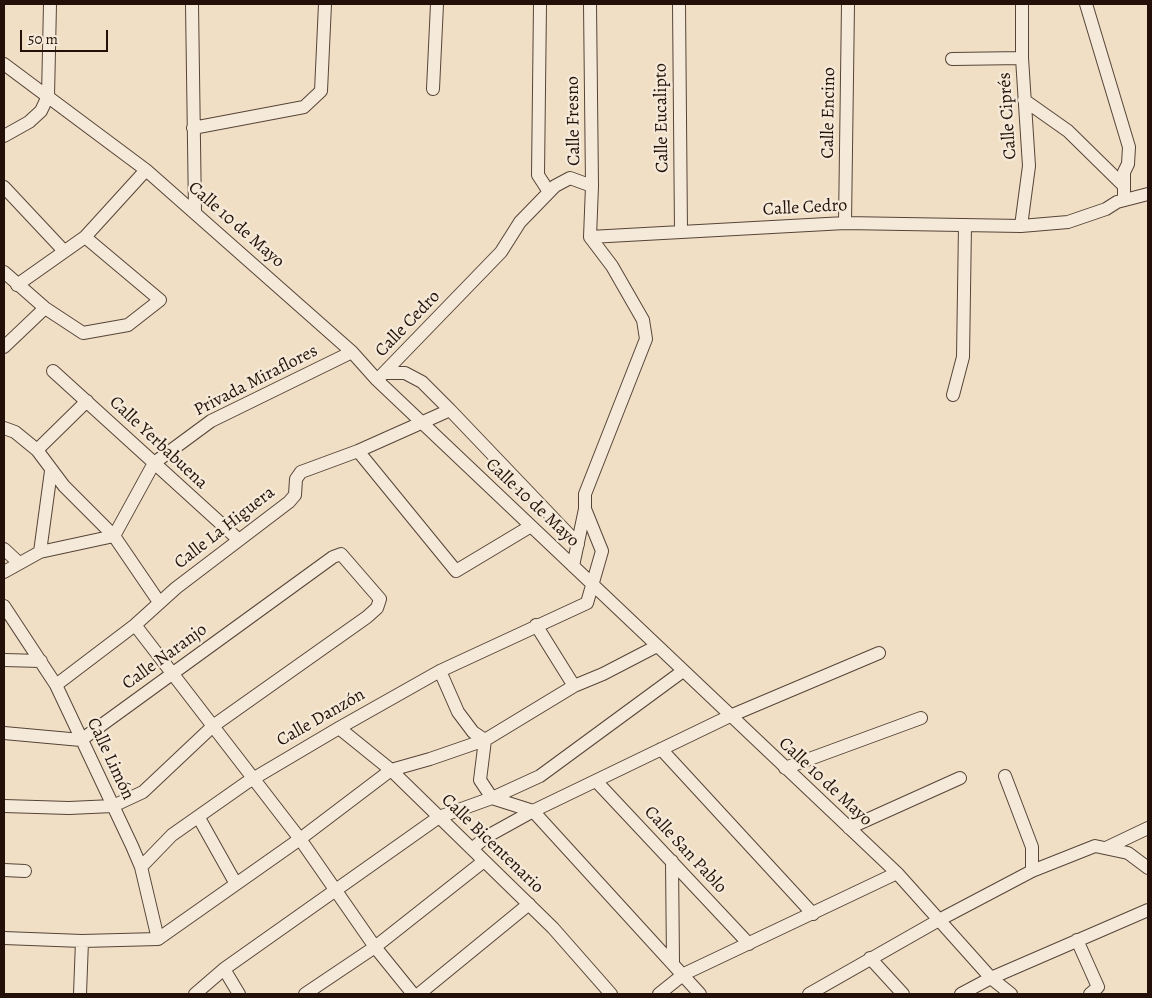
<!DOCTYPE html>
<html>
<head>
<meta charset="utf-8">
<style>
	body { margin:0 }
	#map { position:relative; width:1152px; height:998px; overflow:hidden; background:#f0dfc4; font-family:Alegreya,serif }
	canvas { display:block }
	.frame { position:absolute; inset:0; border:5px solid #231109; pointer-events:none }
	.scale { position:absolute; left:20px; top:30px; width:88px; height:22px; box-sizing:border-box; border:2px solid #231109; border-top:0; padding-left:6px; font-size:15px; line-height:18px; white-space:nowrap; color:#231109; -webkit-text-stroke:4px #f5ead9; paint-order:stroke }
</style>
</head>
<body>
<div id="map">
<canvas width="1152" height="998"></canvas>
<div class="frame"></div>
<div class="scale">50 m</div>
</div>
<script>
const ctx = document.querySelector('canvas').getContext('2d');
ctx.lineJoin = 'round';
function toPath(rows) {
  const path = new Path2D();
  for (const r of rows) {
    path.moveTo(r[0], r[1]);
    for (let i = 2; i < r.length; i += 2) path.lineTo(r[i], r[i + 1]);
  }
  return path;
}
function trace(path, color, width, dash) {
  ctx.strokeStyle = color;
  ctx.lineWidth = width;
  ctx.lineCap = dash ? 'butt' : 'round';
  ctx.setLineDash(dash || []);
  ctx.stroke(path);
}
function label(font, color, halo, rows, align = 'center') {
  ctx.font = font + ' Alegreya,serif';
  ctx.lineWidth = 4.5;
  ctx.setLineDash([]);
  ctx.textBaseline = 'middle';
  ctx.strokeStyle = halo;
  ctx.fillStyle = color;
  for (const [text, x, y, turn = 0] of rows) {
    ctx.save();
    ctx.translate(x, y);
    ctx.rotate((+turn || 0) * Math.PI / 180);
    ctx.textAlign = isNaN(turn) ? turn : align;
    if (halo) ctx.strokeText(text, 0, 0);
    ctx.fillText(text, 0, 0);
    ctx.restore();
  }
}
const street = toPath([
	[192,4,195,212],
	[540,4,538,175,549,192],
	[679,4,681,232],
	[1086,4,1129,147,1128,164,1124,172,1124,200],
	[952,59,1022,58],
	[4,64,146,170,352,352,377,380,897,873,991,978,1011,994],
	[433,89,437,4],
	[1024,100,1068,131,1124,186],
	[193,128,304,107,321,91,325,4],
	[4,136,29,122,41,111,48,96,50,4],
	[4,187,64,251],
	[845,223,848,4],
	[1021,226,1029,166,1022,58,1022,4],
	[590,237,845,223,1021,226,1068,222,1106,209,1117,202,1148,194],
	[590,237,592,186,590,4],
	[4,272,45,308,83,333,128,325,160,300,85,237],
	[17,285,85,237,146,170],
	[4,347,45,308],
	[53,371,239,540],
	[384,373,405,373,422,382,450,410],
	[377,380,501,252,520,222,555,186,570,178,592,186],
	[953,395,963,357,965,225],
	[4,428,15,432,37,450,64,486,114,536,159,602],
	[37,450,87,401],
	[358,451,456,571,531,526],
	[4,549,19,563],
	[40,552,51,471],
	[573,566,585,509],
	[4,572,40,552,114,536,154,463,211,421,352,352],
	[4,606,56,685,132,846,141,867,158,939],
	[135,625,300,839,375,947,413,994],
	[536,625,574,686],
	[4,660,41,661],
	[440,671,458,712,473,732,485,740],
	[56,685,135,625,176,588,289,502,295,495,296,479,301,472,358,451,450,410,578,544],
	[339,728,391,770,553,928,611,994],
	[4,733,81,740,333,557,341,554,380,599,377,608,367,617,213,726,143,792,113,806,69,808,4,806],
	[485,740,480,780,492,798,533,811,700,994],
	[661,749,813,914],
	[785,768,921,718],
	[1005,776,1032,847,1032,871],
	[596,781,749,944],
	[199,818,236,884],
	[849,828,960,778],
	[1106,848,1148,828],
	[472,849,486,837,533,811,730,716,879,653],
	[672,861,673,962],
	[141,867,172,835,246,783,339,728,440,671,587,603,602,551,585,509,585,494,646,339,643,320,612,266,590,237],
	[4,870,25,871],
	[4,938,82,941,158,939],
	[158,939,300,839,391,770,430,759,485,740,574,686,603,674,657,646],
	[1077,940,1098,987,1090,994],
	[870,958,903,994],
	[224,969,239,994],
	[80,994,82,941],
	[195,994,224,969,439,817,492,798,540,776,683,671],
	[305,994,375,947,484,861],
	[419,994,529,904],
	[659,994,684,974,897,873],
	[809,994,939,920,1032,871,1095,846,1128,853,1148,868],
	[961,994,991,978,1148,910]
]);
const streetNames = [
	["Calle Encino",829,113,-89],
	["Calle Ciprés",1008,116,-94],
	["Calle Eucalipto",662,118,-91],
	["Calle Fresno",574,121,-91],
	["Calle Cedro",805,208,-3],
	["Calle 10 de Mayo",236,225,41],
	["Calle Cedro",408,324,-46],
	["Privada Miraflores",256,381,-27],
	["Calle Yerbabuena",158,443,43],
	["Calle 10 de Mayo",532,503,43],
	["Calle La Higuera",225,528,-38],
	["Calle Naranjo",165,657,-36],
	["Calle Danzón",321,718,-30],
	["Calle Limón",110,759,65],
	["Calle 10 de Mayo",825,782,43],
	["Calle Bicentenario",492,844,44],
	["Calle San Pablo",685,850,47]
];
trace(street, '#564438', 14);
trace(street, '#f5ead9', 12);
label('18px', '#231109', '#f5ead9', streetNames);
</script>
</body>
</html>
